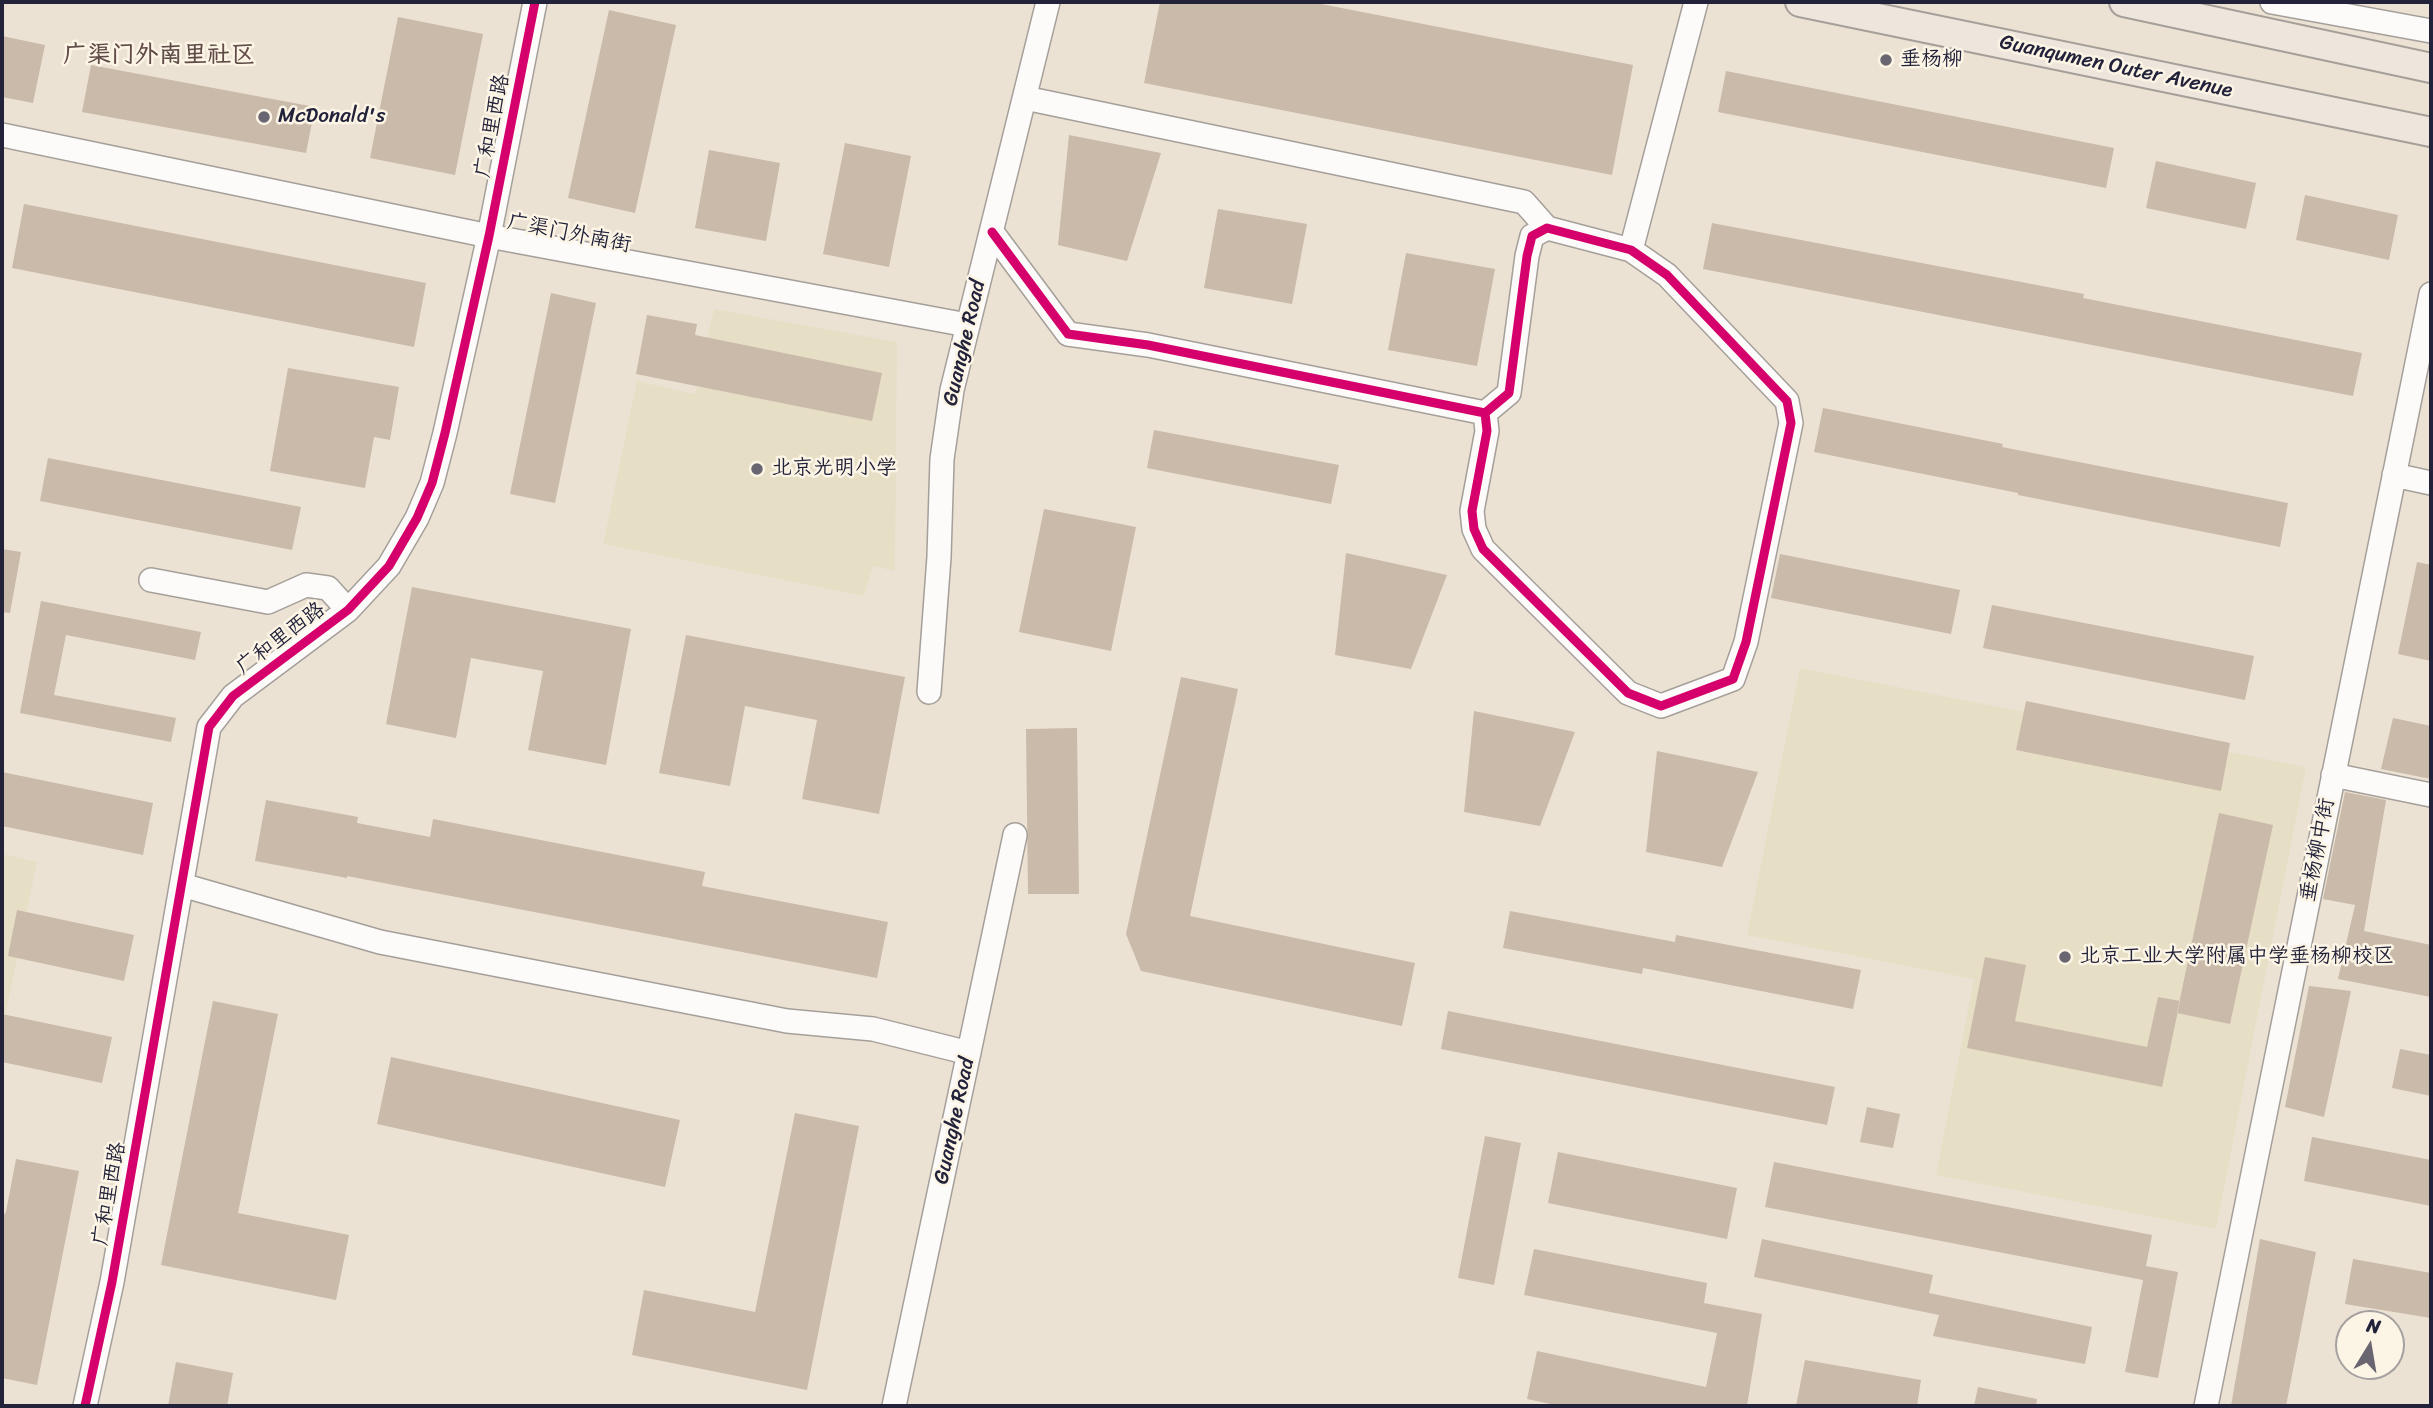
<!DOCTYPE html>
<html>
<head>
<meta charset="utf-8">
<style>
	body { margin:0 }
	#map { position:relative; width:2433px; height:1408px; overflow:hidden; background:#ece2d4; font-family:Sriracha,sans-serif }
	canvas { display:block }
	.frame { position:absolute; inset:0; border:4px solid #22223b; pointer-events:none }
	.north { position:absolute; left:2335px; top:1310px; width:70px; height:70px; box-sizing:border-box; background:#fcf5e5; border:2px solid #a5a1a1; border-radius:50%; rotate:11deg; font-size:19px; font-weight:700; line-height:28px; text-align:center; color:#22223b }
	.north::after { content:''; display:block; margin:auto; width:24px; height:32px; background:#696571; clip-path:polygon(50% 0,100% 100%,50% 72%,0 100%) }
</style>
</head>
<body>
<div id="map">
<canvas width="2433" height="1408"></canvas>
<div class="frame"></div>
<div class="north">N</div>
</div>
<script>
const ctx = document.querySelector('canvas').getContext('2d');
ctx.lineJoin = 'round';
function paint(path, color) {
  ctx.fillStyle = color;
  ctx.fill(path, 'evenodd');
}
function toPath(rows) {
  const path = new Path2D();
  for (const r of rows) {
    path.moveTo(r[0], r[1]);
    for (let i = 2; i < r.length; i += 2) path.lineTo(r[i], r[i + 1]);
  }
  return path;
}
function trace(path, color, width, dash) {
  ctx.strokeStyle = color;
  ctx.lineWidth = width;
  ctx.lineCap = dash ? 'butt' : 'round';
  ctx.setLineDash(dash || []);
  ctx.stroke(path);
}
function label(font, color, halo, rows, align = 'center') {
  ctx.font = font + ' Sriracha,"LXGW WenKai TC",sans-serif';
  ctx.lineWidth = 5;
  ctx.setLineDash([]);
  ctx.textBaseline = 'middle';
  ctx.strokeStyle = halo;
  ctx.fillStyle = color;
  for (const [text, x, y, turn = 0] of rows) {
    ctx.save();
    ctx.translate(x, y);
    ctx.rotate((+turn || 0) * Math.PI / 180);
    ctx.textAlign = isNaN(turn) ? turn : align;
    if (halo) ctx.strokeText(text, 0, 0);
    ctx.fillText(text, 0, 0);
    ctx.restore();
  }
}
const built = toPath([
	[714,309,897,342,895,571,873,566,864,596,603,544,637,381,695,394],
	[1800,668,2306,767,2216,1229,1936,1175,1974,979,1747,935],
	[2,854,37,862,2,1031]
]);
const building = toPath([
	[1160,2,1311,2,1633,65,1612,175,1144,83],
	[609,10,676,25,635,213,568,198],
	[398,17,483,34,455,175,370,158],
	[2,36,45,45,33,103,2,97],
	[91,65,315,107,306,153,82,112],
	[1726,71,2114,148,2106,188,1718,112],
	[1069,135,1161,153,1127,261,1058,245],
	[845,143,911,156,889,267,823,254],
	[709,150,780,163,766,241,695,228],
	[2156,161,2256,183,2246,229,2146,208],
	[2305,195,2398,215,2389,260,2296,240],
	[24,204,426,283,414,347,12,268],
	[1218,209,1307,224,1292,304,1204,288],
	[1712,223,2084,294,2083,298,2362,353,2353,396,1703,269],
	[1406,253,1495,269,1477,366,1388,350],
	[551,293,596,303,555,503,510,494],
	[647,315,697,324,695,335,882,373,872,421,636,374],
	[288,368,399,387,390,440,374,437,365,488,270,471],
	[1823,408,2003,444,2002,447,2288,503,2280,547,2018,495,2018,493,1814,452],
	[1154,430,1339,465,1331,504,1147,468],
	[48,458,301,507,292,550,40,501],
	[1044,509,1136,527,1111,651,1019,632],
	[2,549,21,552,10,613,2,612],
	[1346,553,1447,575,1411,669,1335,655],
	[1780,554,1960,590,1951,634,1771,598],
	[2417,562,2431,565,2431,661,2398,654],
	[412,587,631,629,606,765,528,750,543,671,471,658,456,738,386,724],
	[41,601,201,632,195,660,66,635,54,695,176,718,171,742,20,713],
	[1992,605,2254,656,2245,700,1983,648],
	[686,635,905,677,879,814,802,799,817,720,745,706,730,786,659,773],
	[1181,677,1238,689,1190,916,1415,963,1402,1026,1141,971,1126,934],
	[2026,701,2230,743,2221,791,2016,750],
	[1474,711,1575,732,1540,826,1464,812],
	[2393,718,2431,726,2431,779,2381,769],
	[1077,728,1079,894,1028,894,1026,729],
	[1657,751,1758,772,1722,867,1646,852],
	[2,772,153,803,143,855,2,826],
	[2345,792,2386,800,2364,931,2431,945,2431,997,2338,979,2355,905,2323,899],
	[266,800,358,817,357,823,430,837,433,819,705,872,702,886,888,922,877,978,347,876,347,878,255,861],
	[2219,813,2273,825,2230,1024,2177,1013],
	[17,910,134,935,124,981,8,956],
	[1510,911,1675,942,1676,935,1861,970,1853,1009,1643,968,1642,974,1503,948],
	[1985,957,2026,965,2015,1021,2147,1047,2158,997,2180,1001,2162,1087,1967,1048],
	[2309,986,2351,991,2324,1117,2285,1107],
	[213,1001,278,1014,238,1213,349,1235,336,1300,161,1265],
	[1448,1011,1835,1087,1827,1125,1441,1049],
	[2,1014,112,1037,102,1083,2,1062],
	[2400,1049,2431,1055,2431,1096,2392,1088],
	[391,1057,680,1120,665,1187,377,1124],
	[1867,1107,1900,1114,1893,1148,1860,1142],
	[795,1113,859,1126,807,1390,632,1355,644,1290,755,1312],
	[1485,1136,1521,1143,1494,1285,1458,1278],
	[2312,1137,2431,1160,2431,1206,2304,1181],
	[1558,1152,1737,1188,1727,1239,1548,1203],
	[16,1159,79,1171,37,1385,2,1378,2,1217,6,1212],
	[1774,1162,2152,1235,2146,1266,2178,1272,2158,1378,2125,1372,2143,1280,1765,1207],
	[1762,1239,1933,1275,1929,1293,2092,1327,2085,1364,1933,1336,1939,1315,1754,1277],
	[2260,1239,2316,1252,2286,1406,2231,1406],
	[1534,1249,1707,1283,1704,1303,1762,1314,1747,1406,1560,1406,1527,1399,1537,1351,1706,1387,1717,1333,1524,1295],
	[2353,1259,2431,1273,2431,1318,2345,1304],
	[1805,1360,1921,1380,1917,1406,1796,1406],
	[176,1362,233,1373,227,1406,168,1406],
	[1978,1387,2037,1399,2036,1406,1974,1406]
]);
const minor = toPath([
	[2272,2,2431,31],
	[1025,98,1524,202,1547,228],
	[2,135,489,236,967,325],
	[992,232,1068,334,1148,345,1485,413,1509,393,1527,256,1532,236,1547,228,1631,250,1667,275,1787,401,1791,423,1746,642,1733,679,1661,706,1628,693,1483,549,1474,529,1472,511,1487,431,1485,413],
	[1631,250,1696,2],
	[2394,475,2431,483],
	[151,580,268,602,306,585,328,588,348,610],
	[929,692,939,557,942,459,952,390,1048,2],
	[2333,775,2431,795],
	[182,885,380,942,787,1021,873,1029,969,1053],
	[85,1406,112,1282,209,727,233,696,348,610,389,566,417,518,432,483,445,433,489,236,535,2],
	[894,1406,1015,835],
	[2206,1406,2431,294]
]);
const major = toPath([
	[1800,2,2431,132],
	[2124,2,2431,68]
]);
const cycleway = toPath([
	[992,232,1068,334,1148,345,1485,413,1509,393,1527,256,1532,236,1547,228,1631,250,1667,275,1787,401,1791,423,1746,642,1733,679,1661,706,1628,693,1483,549,1474,529,1472,511,1487,431,1485,413],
	[85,1406,112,1282,209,727,233,696,348,610,389,566,417,518,432,483,445,433,489,236,535,2]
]);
const markers = [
	[1886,60,7,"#696571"],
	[264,117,7,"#696571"],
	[757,469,7,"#696571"],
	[2065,957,7,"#696571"]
];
const poiNames = [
	["垂杨柳",1900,60],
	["McDonald's",278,117],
	["北京光明小学",771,469],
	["北京工业大学附属中学垂杨柳校区",2079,957]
];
const streetNames = [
	["Guanqumen Outer Avenue",2116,67,12],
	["广和里西路",493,126,-79],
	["广渠门外南街",569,234,11],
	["Guanghe Road",965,343,-77],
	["广和里西路",281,639,-37],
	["垂杨柳中街",2318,850,-79],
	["Guanghe Road",955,1121,-78],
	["广和里西路",110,1194,-80]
];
const quarterNames = [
	["广渠门外南里社区",159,56]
];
paint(built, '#e7dec6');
paint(building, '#c9baa9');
trace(minor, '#a59f9a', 26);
trace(major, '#a59f9a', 32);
trace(minor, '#fcfbf9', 23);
trace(major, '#eee5dc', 28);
trace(cycleway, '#d6006c', 9);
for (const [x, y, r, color] of markers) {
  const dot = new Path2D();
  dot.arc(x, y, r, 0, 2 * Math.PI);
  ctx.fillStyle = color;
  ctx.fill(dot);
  trace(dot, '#fcf5e5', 2.5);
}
label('21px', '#22223b', '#fcf5e5', poiNames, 'left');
label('21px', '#22223b', '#fcf5e5', streetNames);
label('bold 24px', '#604b48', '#fcf5e5', quarterNames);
</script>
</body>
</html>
